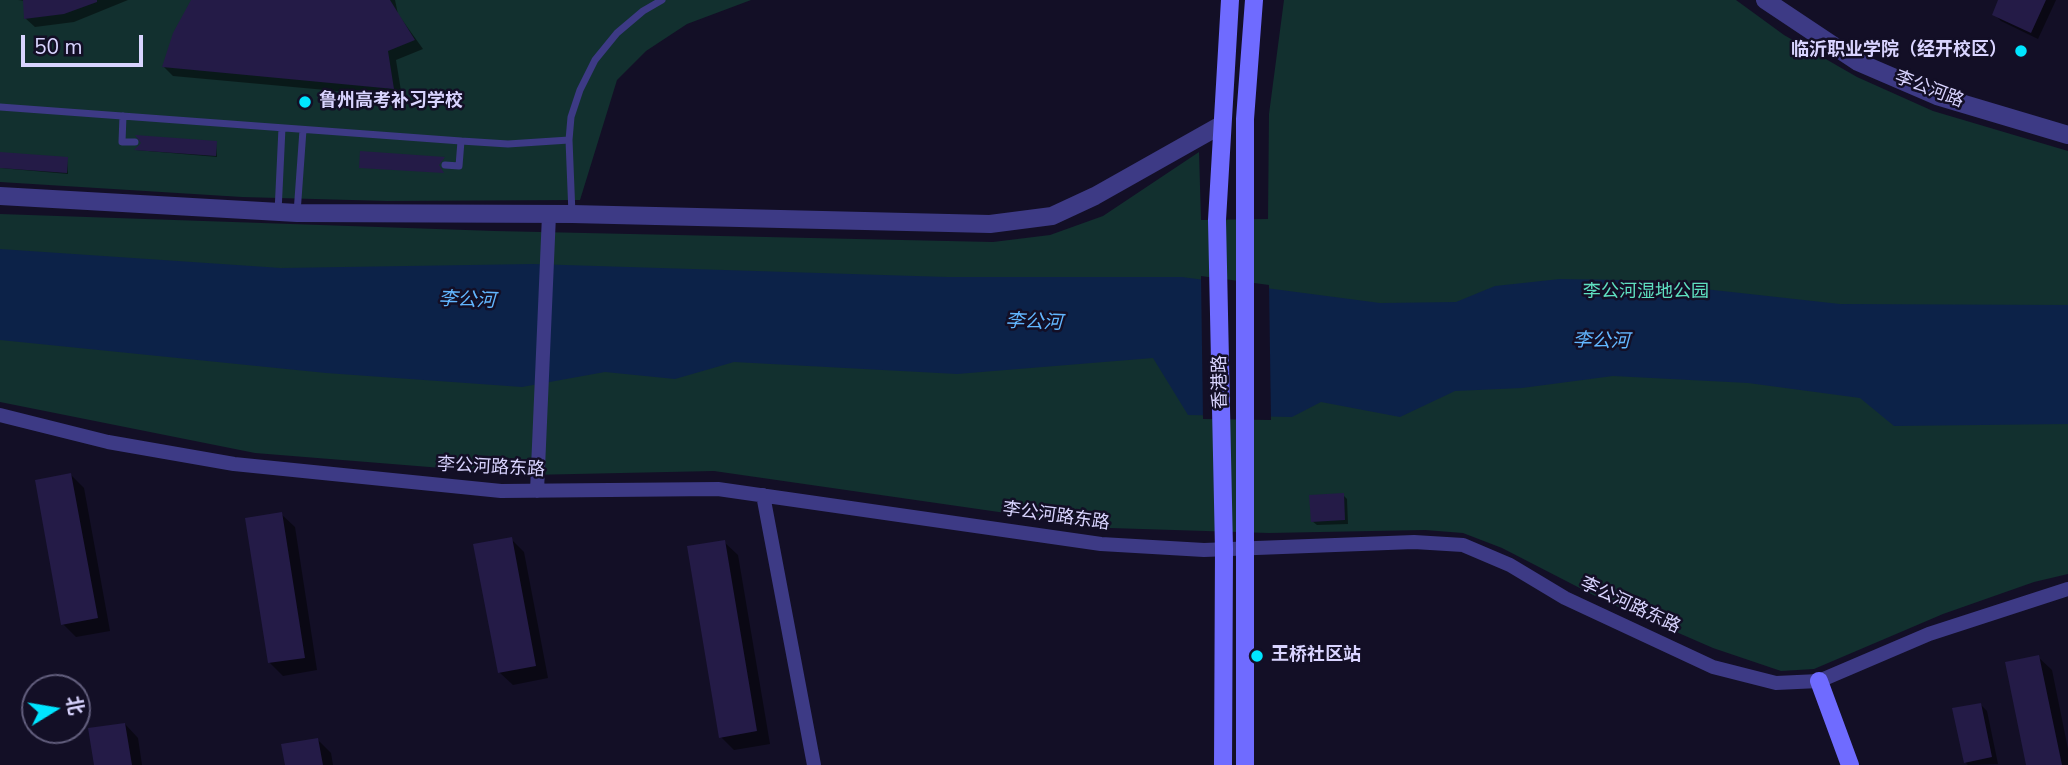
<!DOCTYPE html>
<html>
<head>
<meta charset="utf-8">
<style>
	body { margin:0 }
	#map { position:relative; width:2068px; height:765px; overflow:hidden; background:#130f26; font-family:"Nunito Sans","Noto Sans SC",sans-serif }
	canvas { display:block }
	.north { position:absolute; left:21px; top:674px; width:70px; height:70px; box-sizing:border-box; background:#130f26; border:2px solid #625e7d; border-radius:50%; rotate:79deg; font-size:19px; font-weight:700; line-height:28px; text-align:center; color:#d9d4ff }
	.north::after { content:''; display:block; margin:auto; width:24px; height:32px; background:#00e5ff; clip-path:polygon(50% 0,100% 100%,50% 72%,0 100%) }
	.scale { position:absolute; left:21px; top:35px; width:122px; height:32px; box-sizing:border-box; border:4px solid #d9d4ff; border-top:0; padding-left:9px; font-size:21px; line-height:24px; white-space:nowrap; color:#d9d4ff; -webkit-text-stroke:5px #130f26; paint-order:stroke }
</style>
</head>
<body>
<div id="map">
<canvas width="2068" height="765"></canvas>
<div class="north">北</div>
<div class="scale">50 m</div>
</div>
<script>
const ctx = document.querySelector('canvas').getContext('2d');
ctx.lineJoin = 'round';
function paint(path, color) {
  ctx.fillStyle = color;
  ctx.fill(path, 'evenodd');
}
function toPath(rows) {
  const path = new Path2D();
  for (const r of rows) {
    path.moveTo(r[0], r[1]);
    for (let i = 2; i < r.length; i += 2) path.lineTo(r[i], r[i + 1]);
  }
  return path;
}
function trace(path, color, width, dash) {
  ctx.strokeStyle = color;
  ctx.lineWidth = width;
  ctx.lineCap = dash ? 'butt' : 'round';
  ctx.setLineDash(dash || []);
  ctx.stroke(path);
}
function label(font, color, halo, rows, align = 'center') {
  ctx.font = font + ' "Nunito Sans","Noto Sans SC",sans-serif';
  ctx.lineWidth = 5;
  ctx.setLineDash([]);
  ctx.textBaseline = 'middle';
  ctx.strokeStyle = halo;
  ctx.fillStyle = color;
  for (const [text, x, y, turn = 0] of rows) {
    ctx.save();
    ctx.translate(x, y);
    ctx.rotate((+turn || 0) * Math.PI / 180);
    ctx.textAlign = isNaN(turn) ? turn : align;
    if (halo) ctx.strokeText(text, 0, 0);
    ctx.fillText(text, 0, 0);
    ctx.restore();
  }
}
const green = toPath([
	[0,0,751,0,687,24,646,51,617,80,580,200,387,201,242,197,0,182],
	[1284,0,1736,0,1784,35,1857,77,1933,111,2068,151,2068,574,2034,582,1943,614,1814,669,1781,671,1713,648,1605,601,1502,548,1463,533,1425,530,1269,533,1110,528,714,471,529,475,255,453,0,402,0,214,495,231,993,242,1050,235,1103,216,1199,152,1201,220,1268,219,1269,114]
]);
const water = toPath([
	[0,249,281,268,533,264,947,277,1182,277,1380,303,1456,302,1495,286,1560,279,1623,280,1840,304,2068,305,2068,424,1894,426,1860,398,1748,383,1613,376,1522,388,1455,391,1400,417,1321,402,1292,417,1188,415,1153,358,957,374,734,362,675,379,605,372,522,387,326,373,0,340]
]);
const pier = toPath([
	[1201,276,1269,285,1271,420,1203,419]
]);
const shadow = toPath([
	[18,0,128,0,74,22,35,27,25,18,25,1],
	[193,0,395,0,398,14,423,49,396,60,402,97,173,76,164,67,174,34],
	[2000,0,2056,0,2038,39,2001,21,1994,14],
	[216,143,217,157,136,150],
	[0,153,67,159,68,174,0,168],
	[71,475,84,488,110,631,76,637,63,624],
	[1343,495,1347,499,1348,524,1317,525,1312,521],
	[281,514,295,527,317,670,283,676,270,663],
	[511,539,524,552,548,678,513,685,499,672],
	[724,542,738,555,770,744,734,750,721,737],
	[2038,657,2052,670,2068,749,2068,765,2028,765],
	[1980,704,1987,711,1998,764,1968,765,1965,762],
	[125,724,138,738,142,765,95,765],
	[318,740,331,753,333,765,286,765]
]);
const building = toPath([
	[23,0,97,0,97,2,64,14,24,19],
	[191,0,390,0,415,40,388,51,394,89,162,67,173,33],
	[1998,0,2046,0,2031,33,1992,15],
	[135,135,217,141,216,156,134,150,141,143],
	[360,151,445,157,439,165,444,173,359,168],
	[0,152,68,157,67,173,0,168],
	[71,473,98,618,61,625,35,480],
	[1344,493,1345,520,1311,522,1309,495],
	[282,512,305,658,268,663,245,518],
	[512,537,536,666,498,673,473,544],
	[725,540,757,731,719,738,687,546],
	[2039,655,2062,765,2026,765,2005,662],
	[1981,703,1992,757,1964,763,1952,708],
	[125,723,132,765,94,765,88,728],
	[318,738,323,765,285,765,281,744]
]);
const service = toPath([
	[0,107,461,141,508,144,569,140],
	[123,116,122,142,135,142],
	[445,165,459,166,461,141],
	[278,212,282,128],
	[297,213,303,130],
	[572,214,569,140,571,117,580,90,595,60,617,33,643,11,662,0]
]);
const minor = toPath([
	[0,415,108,442,234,464,501,491,718,489,1101,544,1204,550,1414,542,1463,545,1510,565,1565,598,1713,667,1776,683,1819,681,1929,634,2068,589],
	[537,491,549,215],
	[763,495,814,765]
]);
const tertiary = toPath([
	[1765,0,1858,62,1937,96,2068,135],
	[0,196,297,213,572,214,990,224,1052,216,1095,196,1221,125]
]);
const secondary = toPath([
	[1819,681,1850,765],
	[1223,765,1224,549,1217,220,1230,0],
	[1245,765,1245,119,1254,0]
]);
const markers = [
	[2021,51,7,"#00e5ff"],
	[305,102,7,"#00e5ff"],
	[1257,656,7,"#00e5ff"]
];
const poiNames = [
	["临沂职业学院（经开校区）",2007,51,"right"],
	["鲁州高考补习学校",319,102],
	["王桥社区站",1271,656]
];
const streetNames = [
	["李公河路",1929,90,21],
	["香港路",1221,382,-91],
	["李公河路东路",491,468,3],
	["李公河路东路",1056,517,8],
	["李公河路东路",1630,606,25]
];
const parkNames = [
	["李公河湿地公园",1646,293]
];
const waterNames = [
	["李公河",467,301,2],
	["李公河",1034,323,2],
	["李公河",1601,342,1]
];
paint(green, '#12302f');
paint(water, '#0c2248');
paint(pier, '#130f26');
paint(shadow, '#0007');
paint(building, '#241b47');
trace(service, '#3d3a85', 7);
trace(minor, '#3d3a85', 14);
trace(tertiary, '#3d3a85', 18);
trace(secondary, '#6f6bff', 18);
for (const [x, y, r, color] of markers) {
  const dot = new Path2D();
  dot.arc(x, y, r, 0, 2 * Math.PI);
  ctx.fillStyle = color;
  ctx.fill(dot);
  trace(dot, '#130f26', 2.5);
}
label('bold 18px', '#d9d4ff', '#130f26', poiNames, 'left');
label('18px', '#d9d4ff', '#130f26', streetNames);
label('18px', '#5fe0c0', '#130f26', parkNames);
label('italic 19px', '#62b6ff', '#130f26', waterNames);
</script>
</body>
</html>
